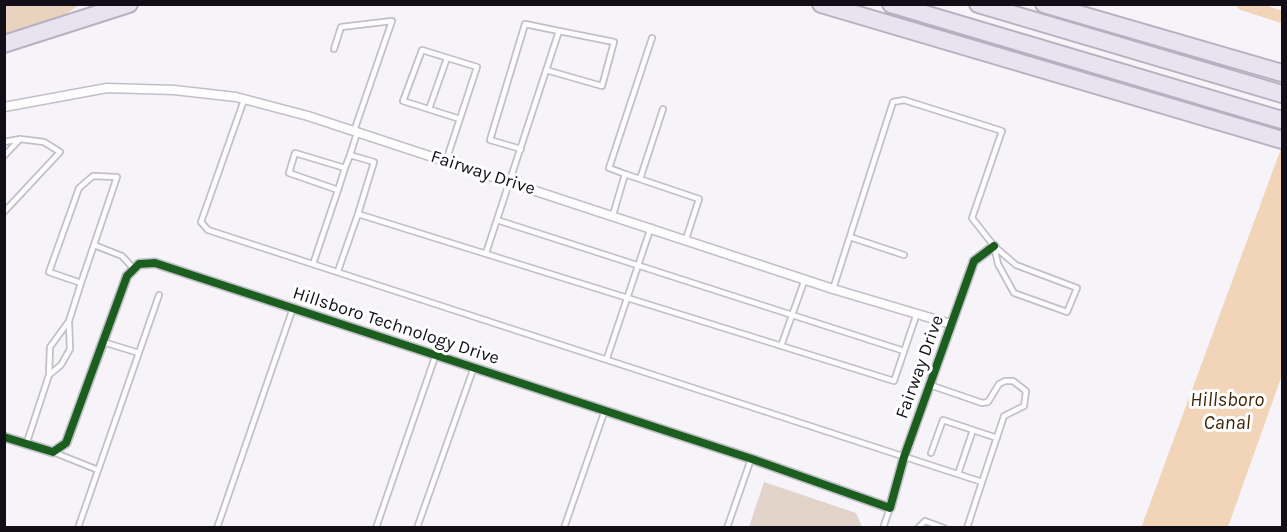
<!DOCTYPE html>
<html>
<head>
<meta charset="utf-8">
<style>
	body { margin:0 }
	#map { position:relative; width:1287px; height:532px; overflow:hidden; background:#f6f3f9; font-family:Karla,sans-serif }
	canvas { display:block }
	.frame { position:absolute; inset:0; border:6px solid #120e17; pointer-events:none }
</style>
</head>
<body>
<div id="map">
<canvas width="1287" height="532"></canvas>
<div class="frame"></div>
</div>
<script>
const ctx = document.querySelector('canvas').getContext('2d');
ctx.lineJoin = 'round';
function paint(path, color) {
  ctx.fillStyle = color;
  ctx.fill(path, 'evenodd');
}
function toPath(rows) {
  const path = new Path2D();
  for (const r of rows) {
    path.moveTo(r[0], r[1]);
    for (let i = 2; i < r.length; i += 2) path.lineTo(r[i], r[i + 1]);
  }
  return path;
}
function trace(path, color, width, dash) {
  ctx.strokeStyle = color;
  ctx.lineWidth = width;
  ctx.lineCap = dash ? 'butt' : 'round';
  ctx.setLineDash(dash || []);
  ctx.stroke(path);
}
function label(font, color, halo, rows, align = 'center') {
  ctx.font = font + ' Karla,sans-serif';
  ctx.lineWidth = 6;
  ctx.setLineDash([]);
  ctx.textBaseline = 'middle';
  ctx.strokeStyle = halo;
  ctx.fillStyle = color;
  for (const [text, x, y, turn = 0] of rows) {
    ctx.save();
    ctx.translate(x, y);
    ctx.rotate((+turn || 0) * Math.PI / 180);
    ctx.textAlign = isNaN(turn) ? turn : align;
    if (halo) ctx.strokeText(text, 0, 0);
    ctx.fillText(text, 0, 0);
    ctx.restore();
  }
}
const green = toPath([
	[764,482,856,513,862,527,749,527]
]);
const forest = toPath([
	[4,5,79,5,53,23,5,39]
]);
const water = toPath([
	[1282,146,1282,375,1228,527,1141,528]
]);
const canal = toPath([
	[1242,4,1282,17]
]);
const lane = toPath([
	[334,49,341,27,392,21,354,131],
	[244,100,201,222,208,230,982,482,1004,416,1024,406,1026,391,1013,381,1005,381,999,384,988,402,982,403,930,385],
	[429,109,447,58],
	[357,133,350,155,374,162,358,214,894,381,917,313],
	[4,142,20,139,44,142,60,152,4,212],
	[521,149,490,140,525,24,559,31],
	[4,156,20,139],
	[446,161,477,67,422,50,403,101,460,119],
	[345,168,338,190,289,173,295,153,345,168,350,155],
	[625,174,609,168,652,38],
	[640,179,663,109],
	[613,215,625,174,699,199,686,239],
	[497,220,904,351],
	[850,237,904,255],
	[94,245,122,256,134,269],
	[486,253,559,31,614,42,602,86,546,70],
	[313,264,338,190],
	[338,271,358,214],
	[833,289,893,102,904,100,1002,131,972,218,994,246,998,264,1014,293,1067,312,1077,288,1016,265,994,246],
	[103,342,139,353],
	[781,346,805,279],
	[607,358,651,227],
	[49,375,61,365,70,349,69,323],
	[26,445,49,375,50,347,69,321,81,283,117,177,93,176,79,188,49,272,81,283],
	[53,452,98,470],
	[931,453,943,420,997,438],
	[958,474,973,430],
	[78,528,159,295],
	[217,528,293,308],
	[376,528,436,354],
	[417,528,474,367],
	[564,528,605,410],
	[727,528,751,459],
	[883,528,890,508],
	[918,528,925,521,944,528],
	[967,528,982,482]
]);
const street = toPath([
	[4,107,107,88,174,90,236,97,308,116,833,289,951,324],
	[4,437,53,452,66,443,127,276,139,264,155,263,752,459,890,508,904,457,974,261,994,246]
]);
const highway = toPath([
	[821,4,1282,140],
	[891,4,1282,120],
	[978,4,1282,94],
	[1044,4,1282,73],
	[4,44,129,4]
]);
const cycleway = toPath([
	[4,437,53,452,66,443,127,276,139,264,155,263,752,459,890,508,904,457,974,261,994,246]
]);
const streetNames = [
	["Fairway Drive",483,173,18],
	["Hillsboro Technology Drive",396,326,18],
	["Fairway Drive",920,367,-70]
];
const waterNames = [
	["Hillsboro",1227,400],
	["Canal",1227,423]
];
paint(green, '#e3d4c9');
paint(forest, '#ead3be');
paint(water, '#f2d4b8');
trace(canal, '#f2d4b8', 12);
trace(lane, '#c3bfc8', 8);
trace(street, '#c3bfc8', 11);
trace(highway, '#b8b0c0', 20);
trace(lane, '#fefdfe', 4.5);
trace(street, '#fefdfe', 8);
trace(highway, '#e9e3f0', 16);
trace(cycleway, '#1b5e20', 8);
label('18px', '#120e17', '#fff', streetNames);
label('italic 20px', '#412502', '#fff', waterNames);
</script>
</body>
</html>
